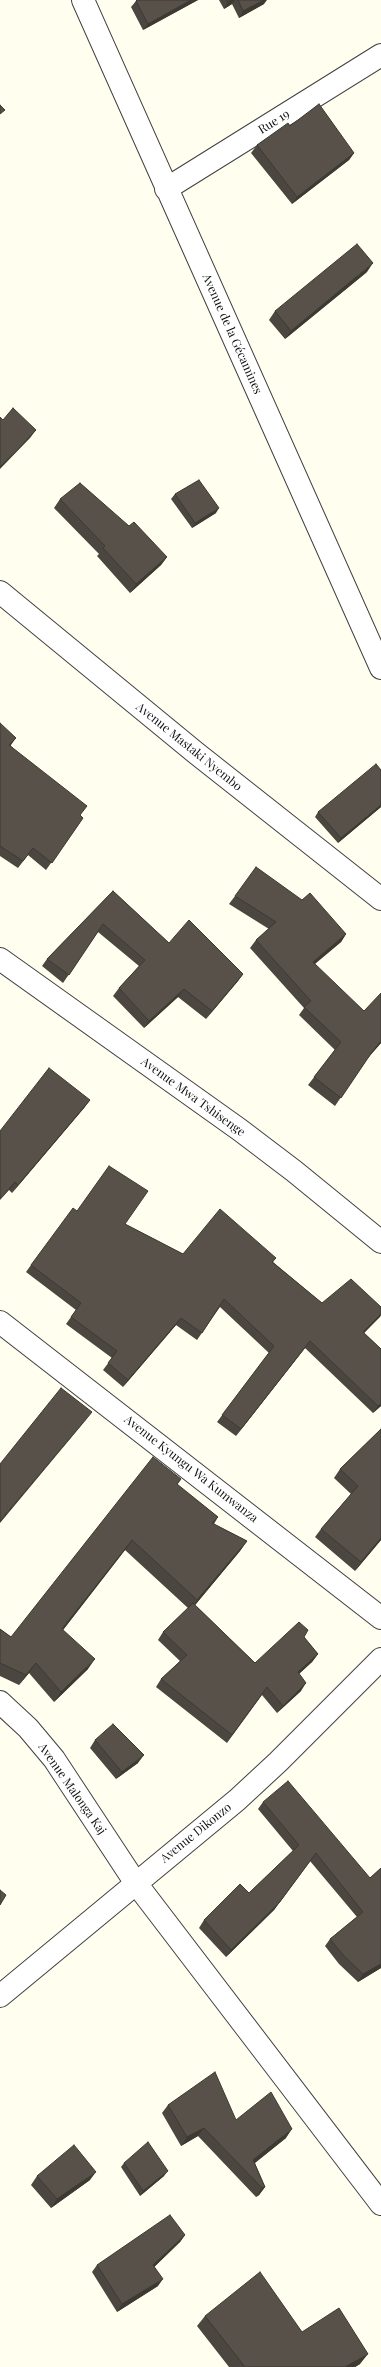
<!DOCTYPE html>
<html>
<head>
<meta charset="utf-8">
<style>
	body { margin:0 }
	canvas { display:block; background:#fffeef }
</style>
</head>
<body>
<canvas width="381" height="2367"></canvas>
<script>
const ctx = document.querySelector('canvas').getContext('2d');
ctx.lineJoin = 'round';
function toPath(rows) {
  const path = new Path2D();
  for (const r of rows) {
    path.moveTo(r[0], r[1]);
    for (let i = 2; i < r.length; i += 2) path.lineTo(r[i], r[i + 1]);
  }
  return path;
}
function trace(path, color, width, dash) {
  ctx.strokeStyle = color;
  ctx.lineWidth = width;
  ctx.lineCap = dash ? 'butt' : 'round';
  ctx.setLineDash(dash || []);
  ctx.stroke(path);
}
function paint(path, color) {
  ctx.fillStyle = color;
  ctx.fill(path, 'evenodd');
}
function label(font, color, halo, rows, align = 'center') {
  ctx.font = font + ' "Playfair Display",serif';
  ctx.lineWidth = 4;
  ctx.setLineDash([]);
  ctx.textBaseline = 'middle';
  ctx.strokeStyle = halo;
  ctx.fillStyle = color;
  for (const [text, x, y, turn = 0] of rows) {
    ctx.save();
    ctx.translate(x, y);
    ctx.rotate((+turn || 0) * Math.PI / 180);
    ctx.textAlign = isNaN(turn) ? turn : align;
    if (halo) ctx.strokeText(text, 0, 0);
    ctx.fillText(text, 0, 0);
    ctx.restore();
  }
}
const street = toPath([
	[83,0,381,668],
	[166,189,381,55],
	[0,592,196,753,381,899],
	[0,959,240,1130,294,1171,381,1242],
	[0,1322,381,1618],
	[0,1702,28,1728,54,1759,135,1882,381,2204],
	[0,1996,237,1800,278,1762,381,1659]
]);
const wall = toPath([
	[198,0,143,30,131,7,136,1],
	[219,0,264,0,264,4,239,18,232,4,224,9],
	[290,126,354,153,349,160,292,204,251,153,257,145],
	[367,272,285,339,269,320,275,311],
	[175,494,216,513,192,528,171,499],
	[60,499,129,526,167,557,161,565,130,593,97,556,99,554,54,508],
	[0,723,11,746,83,818,46,870,28,855,18,868,0,856],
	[381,770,381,807,338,843,315,817,318,812],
	[113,891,169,943,243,974,238,981,206,1019,178,997,144,1028,113,996,119,988,139,966,98,932,63,983,42,966,47,959],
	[235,896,346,934,341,942,315,964,381,1043,367,1059,335,1106,308,1085,335,1050,299,1015,304,1008,250,948,256,940,269,929,229,904],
	[90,1100,84,1108,12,1193,9,1190,0,1131],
	[77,1211,125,1224,183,1254,276,1258,273,1262,322,1303,381,1307,381,1315,364,1333,381,1349,381,1406,373,1413,305,1348,236,1436,217,1422,269,1353,220,1307,197,1340,176,1325,123,1387,103,1370,112,1358,66,1324,76,1310,26,1272,31,1265],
	[381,1429,381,1540,355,1571,315,1537,321,1529,351,1494,334,1478,340,1469],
	[181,1479,177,1485,218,1517,214,1524,247,1541,240,1551,195,1605,255,1663,304,1637,318,1654,312,1662,299,1674,301,1691,277,1713,262,1695,227,1743,156,1687,161,1679,180,1661,158,1640,163,1632,188,1608,125,1550,63,1630,88,1669,54,1702,29,1673,19,1685,0,1676,0,1629,11,1637],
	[95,1740,138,1763,116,1779,90,1748],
	[263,1802,370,1878,381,1868,381,1968,358,1982,339,1964,325,1946,330,1939,357,1917,310,1861,274,1910,226,1957,199,1928,204,1920,249,1893,293,1851,258,1809],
	[168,2105,236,2120,286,2138,255,2163,265,2187,259,2195,256,2197,198,2136,181,2146,162,2113],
	[124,2163,164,2176,140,2196,121,2167],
	[37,2176,90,2180,51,2208,31,2185],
	[185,2235,180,2242,154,2267,158,2286,117,2312,92,2272,97,2265],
	[205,2316,302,2332,360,2364,355,2367,229,2367,197,2326]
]);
const shadedWall = toPath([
	[191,0,198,0,143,30,148,24],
	[232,0,235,0,232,4,224,9,228,2],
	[264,0,267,0,264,4,239,18,243,11],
	[354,153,349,160,292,204,297,197],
	[373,263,367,272,285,339,291,331],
	[36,430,30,438,0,469,0,467],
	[219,508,216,513,192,528,195,523],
	[167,557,161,565,130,593,136,584],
	[16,738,11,745,4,752,9,745],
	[381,805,381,807,338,843,341,838],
	[346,934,341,942,307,970,313,962],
	[243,974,238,981,206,1019,212,1011],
	[184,989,178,997,144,1028,149,1021],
	[381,1041,381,1043,366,1060,372,1052],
	[90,1100,84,1108,12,1193,18,1185],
	[15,1182,9,1190,0,1200,0,1199],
	[381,1314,381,1315,380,1317,358,1339,363,1332],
	[181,1318,176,1325,123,1387,128,1380],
	[310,1341,305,1348,236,1436,241,1429],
	[381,1404,381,1406,373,1413,378,1406],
	[92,1412,85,1421,0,1523,0,1521],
	[381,1538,381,1540,355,1571,361,1562],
	[132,1540,125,1550,56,1639,62,1629],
	[247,1541,240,1551,191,1610,197,1600],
	[318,1654,312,1662,292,1680,298,1672],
	[95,1659,88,1669,54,1702,61,1692],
	[36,1663,29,1673,19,1685,26,1675],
	[306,1683,301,1691,277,1713,283,1706],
	[144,1755,138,1763,116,1779,122,1772],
	[310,1861,274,1910,226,1957,231,1950],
	[381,1964,381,1968,358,1982,363,1974],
	[204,2128,198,2136,181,2146,187,2137],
	[292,2129,286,2138,247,2169,253,2160],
	[168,2171,164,2176,140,2196,143,2191],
	[96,2172,90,2180,51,2208,57,2199],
	[265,2187,259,2195,256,2197,262,2188],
	[185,2235,180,2242,148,2273,153,2265],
	[163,2279,158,2286,117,2312,122,2304],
	[368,2354,360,2364,355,2367,345,2367]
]);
const building = toPath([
	[137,0,191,0,148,24,136,1,137,0],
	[227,0,232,0,228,2,227,0],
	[238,0,264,0,243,11,238,0],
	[319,104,354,153,297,197,257,145,288,123,290,126,319,104],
	[0,105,5,110,0,114,0,105],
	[357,244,373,263,291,331,275,311,357,244],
	[13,408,36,430,0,467,0,417,3,420,13,408],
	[199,480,219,508,195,523,175,494,199,480],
	[80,483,129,526,134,522,167,557,136,584,103,548,105,546,60,499,80,483],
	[0,723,16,738,9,745,87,806,80,815,83,818,52,863,33,848,23,861,0,846,0,723],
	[376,764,381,770,381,805,341,838,318,812,376,764],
	[256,867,302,900,310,893,346,934,313,962,364,1011,381,993,381,1041,372,1052,341,1098,314,1077,341,1042,304,1007,311,1001,256,940,276,922,235,896,256,867],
	[113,891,169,943,189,920,243,974,212,1011,184,989,149,1021,119,988,145,960,103,924,69,975,47,959,113,891],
	[49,1068,90,1100,18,1185,15,1182,0,1199,0,1131,49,1068],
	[109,1166,148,1191,125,1224,183,1254,220,1209,276,1258,272,1262,322,1303,351,1279,381,1307,381,1314,363,1332,381,1349,381,1404,378,1406,310,1341,241,1429,222,1415,274,1346,224,1299,202,1333,181,1318,128,1380,108,1363,117,1351,71,1317,81,1303,31,1265,73,1208,77,1211,109,1166],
	[61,1388,92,1412,0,1521,0,1464,61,1388],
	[381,1429,381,1538,361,1562,321,1529,358,1486,340,1469,381,1429],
	[153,1457,181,1479,177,1484,218,1517,212,1523,247,1541,197,1600,132,1540,62,1629,95,1659,61,1692,36,1663,26,1675,0,1663,0,1629,11,1637,153,1457],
	[193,1603,255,1663,299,1622,308,1630,304,1637,318,1654,298,1672,306,1683,283,1706,267,1687,232,1735,161,1679,187,1655,163,1632,193,1603],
	[113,1724,144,1755,122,1772,95,1740,113,1724],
	[288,1781,370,1878,381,1868,381,1964,363,1974,344,1956,330,1939,363,1912,316,1853,279,1903,231,1950,204,1920,240,1884,249,1893,299,1845,263,1802,288,1781],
	[0,1890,6,1895,0,1905,0,1890],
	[215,2072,236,2120,271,2092,292,2129,253,2160,265,2187,262,2188,204,2128,187,2137,168,2105,215,2072],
	[148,2142,168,2171,143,2191,124,2163,148,2142],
	[74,2145,96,2172,57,2199,37,2176,74,2145],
	[170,2215,185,2235,153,2265,163,2279,122,2304,97,2265,170,2215],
	[260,2272,302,2332,339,2308,368,2354,345,2367,245,2367,205,2316,260,2272]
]);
const streetNames = [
	["Rue 19",274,122,-32],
	["Avenue de la Gécamines",232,334,66],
	["Avenue Mastaki Nyembo",189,747,39],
	["Avenue Mwa Tshisenge",193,1097,36],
	["Avenue Kyungu Wa Kumwanza",191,1469,38],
	["Avenue Malonga Kaj",72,1789,55],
	["Avenue Dikonzo",196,1833,-39]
];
trace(street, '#414141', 24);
trace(street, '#fff', 22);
paint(wall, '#4b463f');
paint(shadedWall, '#3d3933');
paint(building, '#575149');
trace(building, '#3d3933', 1);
label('12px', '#0e0e0e', '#fff', streetNames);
</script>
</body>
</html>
